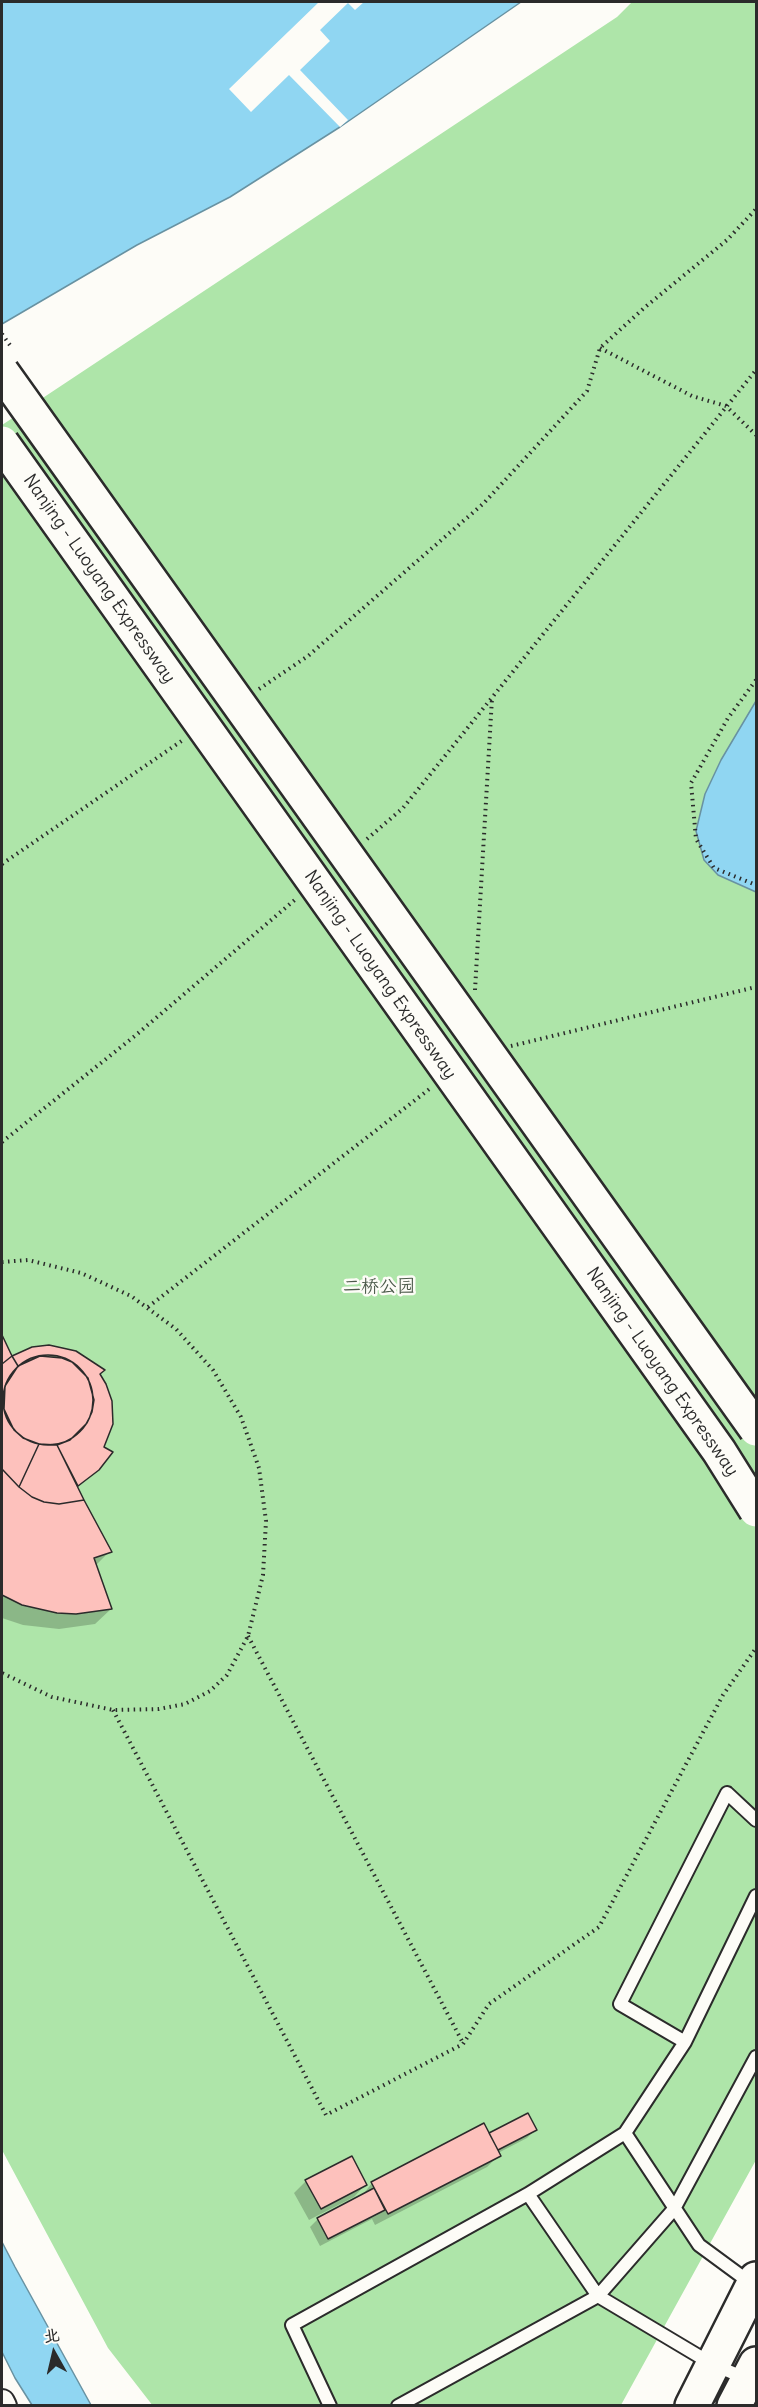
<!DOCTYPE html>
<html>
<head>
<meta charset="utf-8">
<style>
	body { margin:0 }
	#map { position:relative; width:758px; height:2407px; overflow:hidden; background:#fdfcf7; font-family:Delius,"LXGW WenKai TC",sans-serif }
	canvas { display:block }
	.frame { position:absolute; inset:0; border:3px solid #2b2b2b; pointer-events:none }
	.north { position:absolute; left:24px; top:2323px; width:60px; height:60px; -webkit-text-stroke:4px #fdfcf7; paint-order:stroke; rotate:352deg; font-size:16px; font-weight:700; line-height:24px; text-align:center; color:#2b2b2b }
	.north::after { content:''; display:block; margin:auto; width:21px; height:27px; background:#2b2b2b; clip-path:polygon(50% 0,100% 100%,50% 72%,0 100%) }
</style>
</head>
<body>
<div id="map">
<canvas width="758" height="2407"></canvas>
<div class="frame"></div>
<div class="north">北</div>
</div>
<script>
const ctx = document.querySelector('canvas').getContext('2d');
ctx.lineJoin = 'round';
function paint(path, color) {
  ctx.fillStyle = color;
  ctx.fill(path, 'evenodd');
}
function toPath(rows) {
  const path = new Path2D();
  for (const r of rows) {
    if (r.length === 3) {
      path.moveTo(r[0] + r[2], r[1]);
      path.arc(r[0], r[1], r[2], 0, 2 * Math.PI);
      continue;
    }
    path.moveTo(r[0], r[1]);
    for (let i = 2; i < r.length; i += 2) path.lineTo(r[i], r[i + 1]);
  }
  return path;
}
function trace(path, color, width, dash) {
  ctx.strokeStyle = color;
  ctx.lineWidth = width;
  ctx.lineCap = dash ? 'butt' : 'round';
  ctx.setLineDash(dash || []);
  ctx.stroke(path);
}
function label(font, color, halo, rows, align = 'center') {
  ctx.font = font + ' Delius,"LXGW WenKai TC",sans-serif';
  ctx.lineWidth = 5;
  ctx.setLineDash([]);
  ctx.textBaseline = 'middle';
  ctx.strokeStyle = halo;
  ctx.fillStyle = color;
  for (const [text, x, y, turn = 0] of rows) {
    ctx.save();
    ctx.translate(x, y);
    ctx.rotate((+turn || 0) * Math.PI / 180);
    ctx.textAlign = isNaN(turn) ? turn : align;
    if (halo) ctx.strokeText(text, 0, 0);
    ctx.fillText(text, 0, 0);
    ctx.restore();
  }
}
const green = toPath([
	[632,2,756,2,756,2160,621,2405,153,2406,108,2348,2,2150,2,425,617,17]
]);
const water = toPath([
	[2,2,521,2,340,127,230,197,137,245,2,324,2,2],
	[756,701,756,892,718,875,704,860,696,831,705,794,721,760,756,701],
	[2,2242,15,2267,91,2405,32,2405,15,2378,2,2352,2,2242]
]);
const pier = toPath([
	[319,2,364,2,355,10,348,3,320,30,330,41,300,70,348,120,340,127,289,75,251,112,229,89]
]);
const shadow = toPath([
	[2,1338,10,1356,5,1361,41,1347,98,1374,102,1448,98,1469,77,1488,110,1551,95,1566,111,1609,95,1624,59,1629,23,1625,2,1618],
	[535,2130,527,2138,498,2153,499,2155,487,2167,375,2225,372,2219,320,2246,310,2227,318,2219,361,2197,372,2183,489,2135],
	[306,2181,365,2185,354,2197,309,2220,294,2193]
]);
const building = toPath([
	[2,1335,12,1356,2,1364,2,1335],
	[49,1345,76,1351,105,1370,100,1374,106,1384,112,1401,113,1424,104,1447,113,1452,99,1470,78,1486,57,1445,70,1440,87,1423,92,1412,94,1400,88,1378,72,1362,62,1358,40,1356,18,1366,12,1356,32,1347,49,1345],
	[48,1400,45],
	[12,1356,18,1366,5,1386,4,1409,14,1430,23,1438,39,1444,19,1487,2,1469,2,1364,12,1356],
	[39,1444,57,1445,84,1500,59,1504,44,1502,32,1497,19,1487,39,1444],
	[2,1469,19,1487,32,1497,44,1502,59,1504,84,1500,112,1552,94,1558,112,1609,76,1614,57,1613,22,1605,2,1595,2,1469],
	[528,2113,537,2130,498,2150,489,2133,528,2113],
	[484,2123,501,2156,388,2214,371,2182,484,2123],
	[352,2156,367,2185,321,2209,305,2180,352,2156],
	[374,2188,385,2210,328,2239,317,2218,374,2188]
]);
const path = toPath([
	[2,334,12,348],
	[600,348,692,396,726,406,756,435],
	[756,680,728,718,691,783,696,839,714,868,756,885],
	[259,689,308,656,484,503,587,391,600,348,644,308,727,240,756,209],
	[367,839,403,808,756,370],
	[2,864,183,740],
	[475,990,492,698],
	[511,1046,756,987],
	[2,1142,136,1035,297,898],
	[2,1262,28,1260,81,1273,131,1296,176,1329,213,1370,241,1417,259,1468,266,1521,263,1575,248,1636,227,1675,210,1691,185,1704,159,1709,113,1710,52,1697,2,1673],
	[148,1307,432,1087],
	[248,1636,463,2043],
	[113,1710,326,2115,463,2044,489,2004,599,1927,723,1695,756,1648]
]);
const service = toPath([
	[685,2042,620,2004,727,1793,756,1820],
	[625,2133,699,2245,752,2284],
	[528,2194,598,2296,712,2364,747,2379],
	[330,2406,292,2325,528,2194,625,2133,685,2042,756,1896],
	[398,2406,598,2296,674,2209,756,2057]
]);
const minor = toPath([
	[2,2402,4,2406]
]);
const primary = toPath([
	[692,2406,756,2279],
	[734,2406,756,2364]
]);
const motorwayBridge = toPath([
	[2,372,756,1429],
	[2,443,719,1451,756,1510]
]);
const streetNames = [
	["Nanjing - Luoyang Expressway",99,579,55],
	["Nanjing - Luoyang Expressway",380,975,55],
	["Nanjing - Luoyang Expressway",662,1372,55]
];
const parkNames = [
	["二桥公园",379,1287]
];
paint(green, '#aee5a9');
paint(water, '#90d6f2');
trace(water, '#6892a2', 1.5);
paint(pier, '#fdfcf7');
paint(shadow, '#0003');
paint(building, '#fdc1bc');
trace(building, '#2b2b2b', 1.5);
trace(service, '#2b2b2b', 16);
trace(minor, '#2b2b2b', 28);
trace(primary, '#2b2b2b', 38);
trace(path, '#2b2b2b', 4, [1.5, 4.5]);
trace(service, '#fdfcf7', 12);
trace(minor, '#fdfcf7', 24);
trace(primary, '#fdfcf7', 33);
trace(motorwayBridge, '#2b2b2b', 38, []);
trace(motorwayBridge, '#fdfcf7', 33);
label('18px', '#2b2b2b', '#fdfcf7', streetNames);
label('18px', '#4c5a4a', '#fdfcf7', parkNames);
</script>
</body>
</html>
